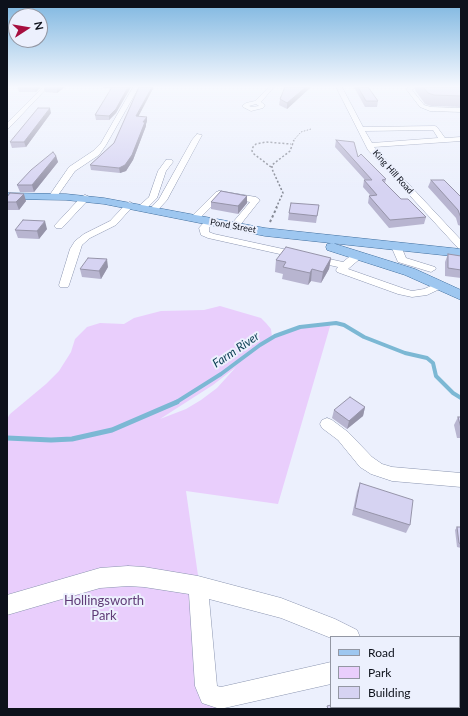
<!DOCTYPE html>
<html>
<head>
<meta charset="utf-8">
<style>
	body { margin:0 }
	#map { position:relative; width:468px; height:716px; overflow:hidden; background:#ecf0fd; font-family:Lato,sans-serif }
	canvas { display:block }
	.frame { position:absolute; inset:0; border:8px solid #0d111b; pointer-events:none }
	.legend { position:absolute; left:330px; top:636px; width:130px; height:72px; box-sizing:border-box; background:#ecf0fd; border:1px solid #9397a3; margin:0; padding:5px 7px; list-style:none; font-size:12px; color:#0d111b }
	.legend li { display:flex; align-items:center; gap:8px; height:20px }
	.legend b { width:20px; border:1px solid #9397a3 }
	.north { position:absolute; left:8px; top:8px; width:40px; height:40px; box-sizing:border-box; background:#ecf0fd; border:1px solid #9397a3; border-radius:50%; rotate:78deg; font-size:11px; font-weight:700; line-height:16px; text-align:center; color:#0d111b }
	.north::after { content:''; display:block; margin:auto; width:14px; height:18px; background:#a60e3f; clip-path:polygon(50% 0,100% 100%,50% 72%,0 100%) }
</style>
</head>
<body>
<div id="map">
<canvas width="468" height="716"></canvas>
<div class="frame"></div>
<ul class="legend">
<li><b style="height:5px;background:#9ec7f0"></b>Road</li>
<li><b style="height:11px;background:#e9cefc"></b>Park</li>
<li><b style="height:11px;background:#d6d3f2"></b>Building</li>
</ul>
<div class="north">N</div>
</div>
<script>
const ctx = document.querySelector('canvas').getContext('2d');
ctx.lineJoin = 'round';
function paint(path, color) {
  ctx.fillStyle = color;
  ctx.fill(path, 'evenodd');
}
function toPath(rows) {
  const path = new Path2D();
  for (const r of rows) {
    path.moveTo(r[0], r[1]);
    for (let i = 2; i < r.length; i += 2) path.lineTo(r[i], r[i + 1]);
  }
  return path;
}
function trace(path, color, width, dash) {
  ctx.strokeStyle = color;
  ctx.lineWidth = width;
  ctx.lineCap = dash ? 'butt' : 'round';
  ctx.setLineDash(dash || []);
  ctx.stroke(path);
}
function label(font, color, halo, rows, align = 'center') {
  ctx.font = font + ' Lato,sans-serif';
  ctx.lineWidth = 4;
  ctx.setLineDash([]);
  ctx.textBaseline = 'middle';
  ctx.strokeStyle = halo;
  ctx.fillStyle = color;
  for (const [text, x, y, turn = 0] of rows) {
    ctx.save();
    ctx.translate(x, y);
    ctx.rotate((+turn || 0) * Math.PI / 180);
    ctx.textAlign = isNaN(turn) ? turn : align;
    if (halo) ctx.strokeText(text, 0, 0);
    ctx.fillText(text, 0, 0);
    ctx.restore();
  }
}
const green = toPath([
	[220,306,261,318,266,323,271,329,272,337,312,325,331,323,278,504,186,491,217,709,7,709,7,419,10,414,46,384,59,371,71,352,75,339,87,327,100,323,124,324,134,318,161,311,204,310],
	[236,367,217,388,201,400,186,409,160,419,213,385]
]);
const streamFar1 = toPath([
	[175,403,221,374,260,345,275,336,300,327,336,323,344,325,364,337,405,353,427,358,433,363,436,376,453,393,461,398]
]);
const stream = toPath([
	[7,438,51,440,72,439,112,430,177,402]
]);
const pathFar2 = toPath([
	[293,141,301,132,311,129]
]);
const pathFar1 = toPath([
	[271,167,254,154,252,151,253,147,256,144,266,142,291,144],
	[276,208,283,193,272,169,272,165,290,151,294,140]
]);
const path = toPath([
	[270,222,277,207]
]);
const minor = toPath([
	[43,87,48,87,9,128,7,129,7,123,43,87],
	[133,87,139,87,106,145,99,155,75,171,56,198,50,198,49,196,69,167,93,151,101,143,133,87],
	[269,87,274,87,261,102,265,105,263,108,251,111,243,107,242,106,246,103,255,101,269,87],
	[256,104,259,106,252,107,249,106,256,104],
	[336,87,342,87,363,127,435,126,437,127,445,138,461,137,461,141,374,147,461,240,461,249,458,248,368,150,336,87],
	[433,130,438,138,372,143,365,131,433,130],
	[417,87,412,90,424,105,431,107,461,108,461,112,430,111,420,107,406,89,409,87,417,87],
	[197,134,202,135,167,200,156,212,150,212,149,210,159,199,192,140,197,134],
	[166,160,172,160,173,162,166,171,157,198,146,209,140,209,139,207,140,205,149,197,158,171,166,160],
	[219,191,256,197,260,200,237,229,234,230,229,227,250,202,221,197,197,221,191,221,189,219,216,192,219,191],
	[85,195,88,196,89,198,88,200,62,228,56,228,54,226,56,224,82,196,85,195],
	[130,202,134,205,116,225,90,238,82,245,69,285,68,287,60,287,59,285,70,249,75,241,84,234,110,221,127,203,130,202],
	[209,219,214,222,209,228,209,232,214,234,343,262,354,253,362,253,363,255,362,257,348,269,405,289,412,291,424,289,440,282,445,285,444,287,427,295,412,297,398,294,337,272,336,270,338,267,208,238,201,235,199,228,206,220,209,219],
	[396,243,401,246,406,258,435,267,436,269,431,272,398,262,391,246,396,243],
	[327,418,332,420,348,432,372,457,382,464,392,467,461,473,461,487,392,481,371,474,360,467,338,440,322,428,320,424,322,420,327,418],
	[128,566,144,567,198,576,281,598,335,619,357,630,360,637,331,637,331,638,281,618,209,599,217,686,221,687,331,662,331,684,220,709,202,703,195,686,189,594,144,587,128,586,100,588,7,615,7,595,100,568,128,566],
	[459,678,461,679,461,701,459,700,459,678]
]);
const major = toPath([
	[7,193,66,194,104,198,265,228,461,249,461,257,265,236,104,204,66,200,7,199,7,193],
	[332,243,415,269,461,290,461,300,405,275,327,250,326,247,327,244,332,243]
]);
const wall = toPath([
	[41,87,36,92,19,92,18,88],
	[65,87,57,93,45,92,44,89],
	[103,87,131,87,116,113,109,120,96,120,95,115,112,88,104,88],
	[311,87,287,109,279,105,280,99],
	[354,87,368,87,378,101,377,107,365,107],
	[415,87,460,87,461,89,461,107,431,106,425,104,415,90],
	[51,113,26,147,12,148,10,142],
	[139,117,147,117,147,121,146,124,146,126,133,160,126,171,120,173,91,170,90,165,114,143],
	[336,140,386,179,385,183,401,199,426,217,424,224,389,228,368,203,369,196,370,195,363,187,364,180,365,180,335,147],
	[56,156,58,162,34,192,20,192,17,185],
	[431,180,461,197,461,226,458,225,456,218,428,187],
	[247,196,247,203,238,214,211,209,211,202],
	[7,197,26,201,19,210,7,210],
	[319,205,316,223,288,220,289,213],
	[47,229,39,239,18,238,15,230],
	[448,254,461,256,461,278,445,276,445,262],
	[331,258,329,269,321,283,311,281,308,285,282,279,283,274,275,272,276,260],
	[108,267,101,279,82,277,80,269],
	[365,407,363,416,347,429,332,418,334,410],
	[461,416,461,438,457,438,454,425,458,417,461,417],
	[360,483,410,525,406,533,352,515,357,491],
	[457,527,461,527,461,548,457,547,455,530]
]);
const shadedWall = toPath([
	[36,87,41,87,36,92,35,89],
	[59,87,65,87,57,93,57,89],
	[128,87,131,87,116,113,109,120,109,116],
	[152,87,154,87,136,121,136,116],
	[306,87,311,87,287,109,287,103],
	[50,108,51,113,26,147,24,142],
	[147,117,147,121,146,124,146,126,133,160,126,171,120,173,119,168,143,122],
	[56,156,58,162,34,192,32,185],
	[24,194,26,201,19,210,16,202],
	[247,196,247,203,238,214,238,206],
	[45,221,47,229,39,239,37,231],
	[331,258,329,269,321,283,323,272],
	[107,259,108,267,101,279,99,271],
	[312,269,311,281,308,285,310,273],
	[365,407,363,416,347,429,349,421]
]);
const building = toPath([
	[19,87,36,87,35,89,18,88,19,87],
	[46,87,59,87,57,89,44,89,46,87],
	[112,87,128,87,116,109,109,116,95,115,112,87],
	[139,87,152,87,136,116,147,117,143,122,145,122,132,155,125,165,119,168,90,165,114,143,139,87],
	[285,87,306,87,287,103,280,99,285,87],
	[358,87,368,87,378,101,366,101,358,87],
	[423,87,460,87,461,89,461,96,434,95,428,93,423,87],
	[38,108,50,108,24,142,10,142,38,108],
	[336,140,354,142,358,157,361,154,386,179,382,180,401,199,408,199,426,217,390,220,369,196,377,195,364,180,372,180,336,140],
	[53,152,56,156,32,185,17,185,31,170,53,152],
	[431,180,444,180,461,197,461,218,458,210,431,180],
	[221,191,247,196,238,206,211,202,221,191],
	[10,193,24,194,16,202,7,202,7,197,10,193],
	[291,203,319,205,317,216,289,213,291,203],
	[23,220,45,221,37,231,15,230,23,220],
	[286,247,331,258,323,272,312,269,310,273,283,267,286,262,276,260,286,247],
	[448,254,461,256,461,270,448,268,448,254],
	[88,258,107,259,99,271,80,269,88,258],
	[350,397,365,407,349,421,334,410,350,397],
	[458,417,461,417,461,428,458,417],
	[360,483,413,500,410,525,355,508,360,483],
	[457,527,461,527,461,544,459,543,457,527],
	[331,705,331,707,373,707,373,709,328,709,327,706,331,705]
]);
const farStreetnames = [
	["King Hill Road",393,172,48],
	["Pond Street",233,226,10]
];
const waterNames = [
	["Farm River",236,350,-34]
];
const nearParknames = [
	["Hollingsworth",104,601],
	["Park",104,616]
];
paint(green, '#e9cefc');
trace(streamFar1, '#7cb8d4', 4);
trace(stream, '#7cb8d4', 5);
trace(minor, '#8b95b0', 1);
trace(major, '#416f9f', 1);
trace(pathFar2, '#858994', 1, [1.5, 1.5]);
trace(pathFar1, '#858994', 1.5, [2, 2]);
trace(path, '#858994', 2, [2.5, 2.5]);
paint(minor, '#fff');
paint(major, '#9ec7f0');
paint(wall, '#b8b5d0');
paint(shadedWall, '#9694a9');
paint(building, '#d6d3f2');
trace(building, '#9694a9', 1);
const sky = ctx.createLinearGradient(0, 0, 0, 188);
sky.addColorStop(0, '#7db6e0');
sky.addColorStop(0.46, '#f6f8fe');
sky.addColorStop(1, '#f6f8fe00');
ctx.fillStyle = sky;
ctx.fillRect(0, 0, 468, 188);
label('9px', '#0d111b', '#ecf0fd', farStreetnames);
label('italic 12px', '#0e4155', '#ecf0fd', waterNames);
label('13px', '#603c77', '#ecf0fd', nearParknames);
</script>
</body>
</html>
